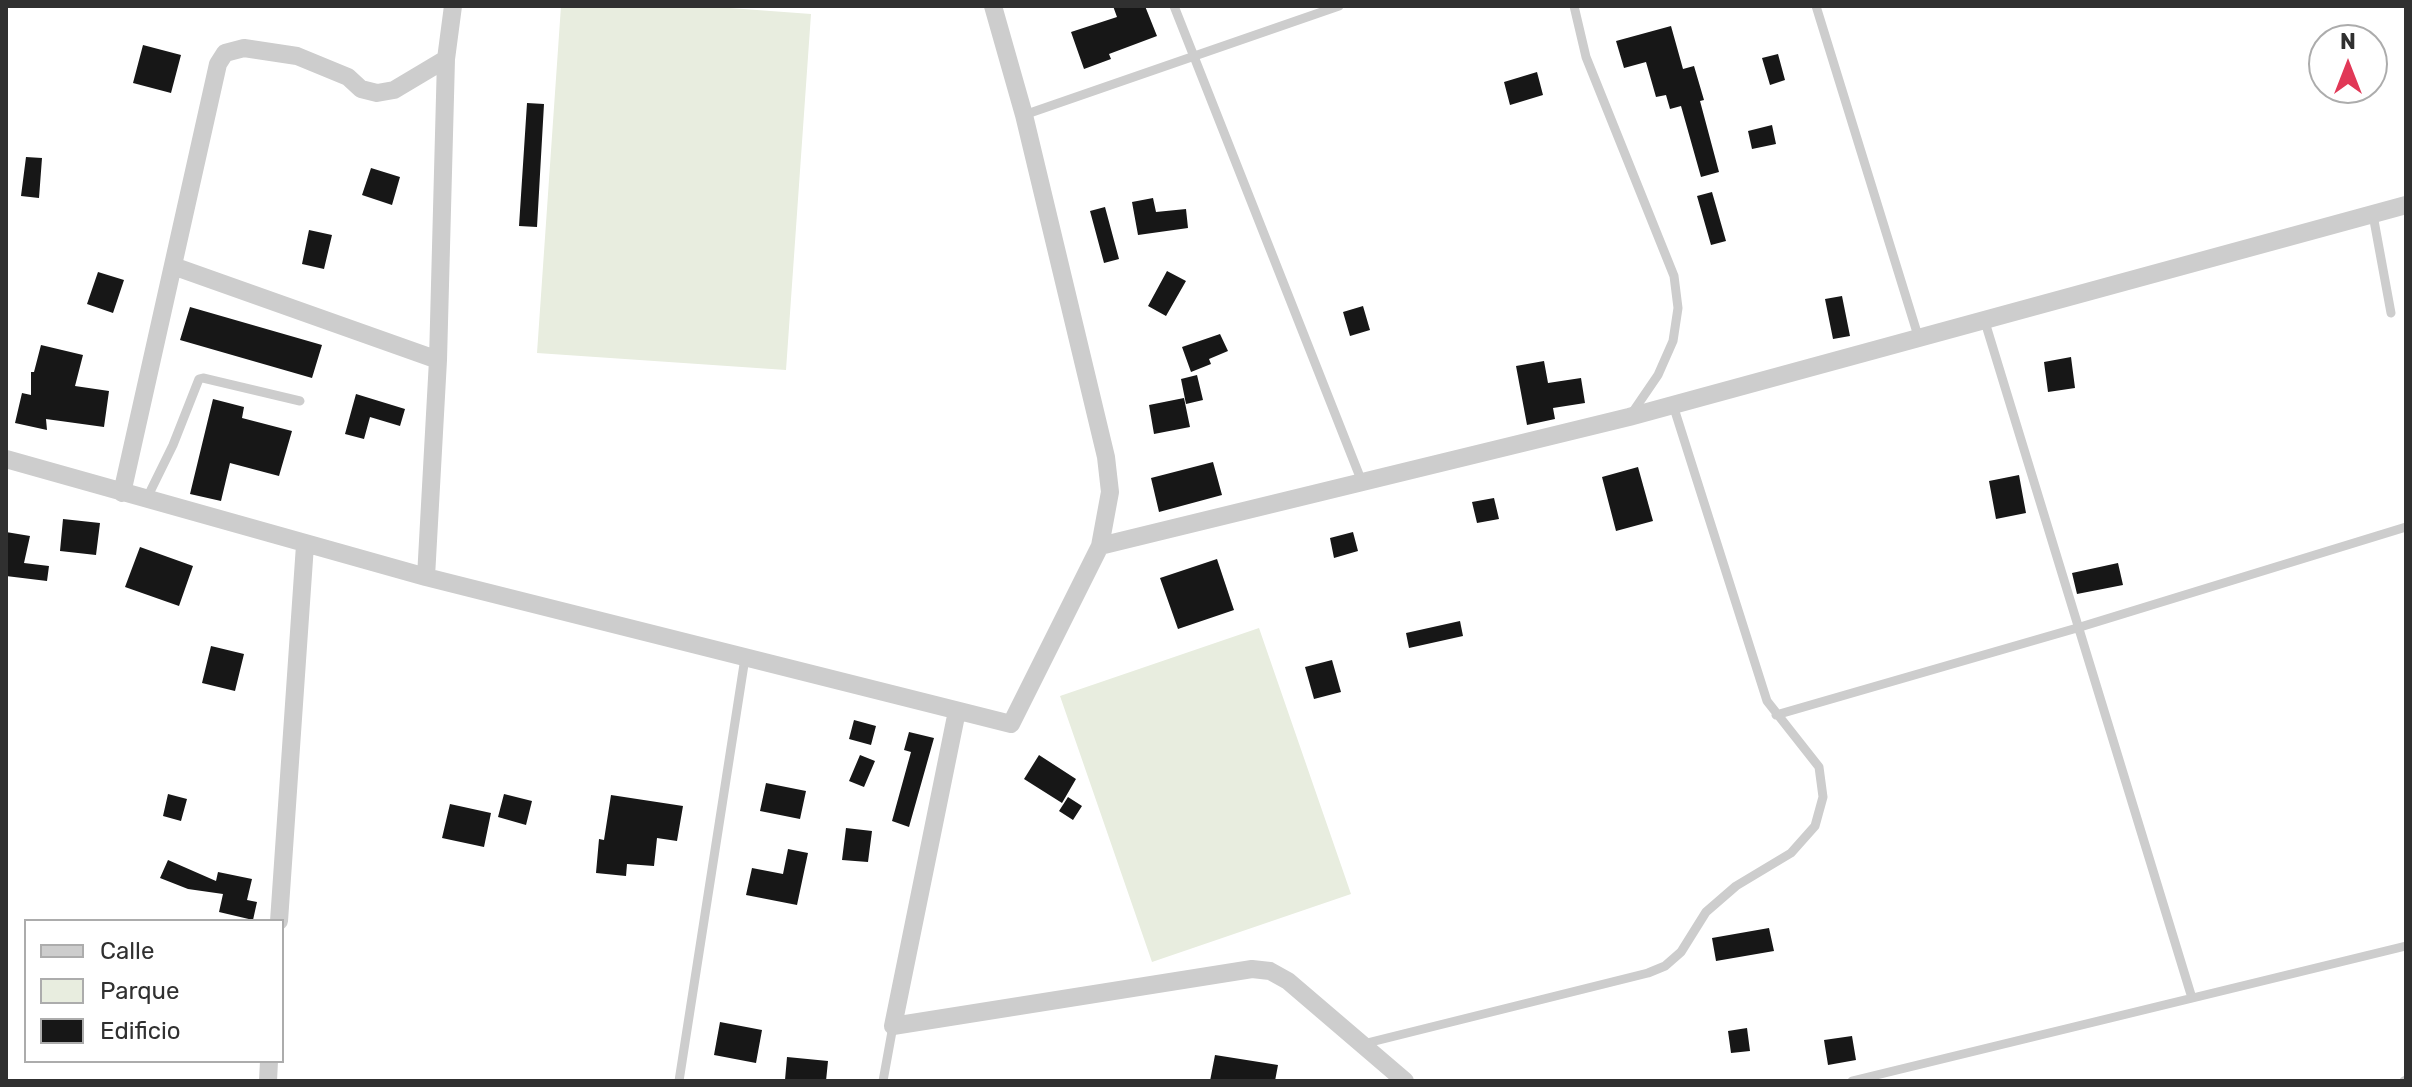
<!DOCTYPE html>
<html>
<head>
<meta charset="utf-8">
<style>
	body { margin:0 }
	#map { position:relative; width:2412px; height:1087px; overflow:hidden; background:#fff; font-family:Rubik,sans-serif }
	canvas { display:block }
	.frame { position:absolute; inset:0; border:8px solid #303030; pointer-events:none }
	.legend { position:absolute; left:24px; top:919px; width:260px; height:144px; box-sizing:border-box; background:#fff; border:2px solid #acacac; margin:0; padding:10px 14px; list-style:none; font-size:24px; color:#303030 }
	.legend li { display:flex; align-items:center; gap:16px; height:40px }
	.legend b { width:40px; border:2px solid #acacac }
	.north { position:absolute; left:2308px; top:24px; width:80px; height:80px; box-sizing:border-box; background:#fff; border:2px solid #acacac; border-radius:50%; rotate:0deg; font-size:22px; font-weight:700; line-height:32px; text-align:center; color:#303030 }
	.north::after { content:''; display:block; margin:auto; width:28px; height:36px; background:#e13857; clip-path:polygon(50% 0,100% 100%,50% 72%,0 100%) }
</style>
</head>
<body>
<div id="map">
<canvas width="2412" height="1087"></canvas>
<div class="frame"></div>
<ul class="legend">
<li><b style="height:10px;background:#cdcdcd"></b>Calle</li>
<li><b style="height:22px;background:#e8eddf"></b>Parque</li>
<li><b style="height:22px;background:#171717"></b>Edificio</li>
</ul>
<div class="north">N</div>
</div>
<script>
const ctx = document.querySelector('canvas').getContext('2d');
ctx.lineJoin = 'round';
function paint(path, color) {
  ctx.fillStyle = color;
  ctx.fill(path, 'evenodd');
}
function toPath(rows) {
  const path = new Path2D();
  for (const r of rows) {
    path.moveTo(r[0], r[1]);
    for (let i = 2; i < r.length; i += 2) path.lineTo(r[i], r[i + 1]);
  }
  return path;
}
function trace(path, color, width, dash) {
  ctx.strokeStyle = color;
  ctx.lineWidth = width;
  ctx.lineCap = dash ? 'butt' : 'round';
  ctx.setLineDash(dash || []);
  ctx.stroke(path);
}
const green = toPath([
	[561,6,703,6,811,14,786,370,537,353],
	[1259,628,1351,894,1152,962,1060,696]
]);
const building = toPath([
	[1113,6,1145,6,1157,36,1109,54,1111,59,1084,69,1071,32,1117,17],
	[1671,26,1683,69,1694,66,1704,100,1700,101,1719,172,1701,177,1681,106,1670,109,1666,95,1656,97,1646,62,1624,68,1616,41],
	[143,45,181,55,171,93,133,83],
	[1778,54,1785,80,1770,85,1762,58],
	[1537,72,1543,95,1510,105,1504,82],
	[527,103,544,104,537,227,519,226],
	[1772,125,1776,144,1752,149,1748,131],
	[26,157,42,158,39,198,21,196],
	[371,168,400,177,392,205,362,195],
	[1712,192,1726,241,1711,245,1697,196],
	[1153,198,1156,212,1186,209,1188,228,1138,235,1132,202],
	[1105,207,1119,259,1104,263,1090,211],
	[309,230,332,235,324,269,302,264],
	[1167,271,1186,281,1166,316,1148,306],
	[98,272,124,280,113,313,87,304],
	[1842,296,1850,336,1833,339,1825,299],
	[1363,306,1370,330,1350,336,1343,312],
	[190,307,322,345,312,378,180,340],
	[1220,334,1228,351,1209,359,1211,364,1191,372,1182,347],
	[41,345,83,355,75,386,109,391,104,427,46,419,47,430,15,423,22,393,31,395,31,372,34,372],
	[2071,357,2075,388,2048,392,2044,362],
	[1544,361,1548,383,1581,378,1585,403,1553,408,1555,419,1527,425,1516,366],
	[1197,375,1203,400,1186,404,1181,379],
	[356,394,405,409,400,426,370,417,364,439,345,434],
	[1184,398,1190,427,1154,434,1149,405],
	[213,399,244,407,242,418,292,431,279,476,230,463,221,501,190,494],
	[1213,462,1222,495,1159,512,1151,478],
	[1638,467,1653,521,1616,531,1602,477],
	[2019,475,2026,513,1996,519,1989,481],
	[1494,498,1499,519,1477,523,1472,502],
	[63,519,100,523,96,555,60,551],
	[6,532,30,536,24,563,49,566,47,581,6,576],
	[1353,532,1358,551,1334,558,1330,538],
	[140,547,193,566,179,606,125,587],
	[1217,559,1234,610,1178,629,1160,578],
	[2118,563,2123,585,2077,594,2072,573],
	[1460,621,1463,636,1409,648,1406,633],
	[211,646,244,654,235,691,202,683],
	[1332,660,1341,692,1314,699,1305,667],
	[854,720,876,726,871,745,849,739],
	[909,732,934,738,909,827,892,821,911,752,904,750],
	[860,755,875,761,864,787,849,781],
	[1039,755,1076,779,1062,803,1024,779],
	[766,783,806,791,800,819,760,811],
	[168,794,187,799,181,821,163,816],
	[504,794,532,801,526,825,498,817],
	[611,795,683,806,677,841,657,838,654,866,627,864,626,876,596,873,599,839,604,840],
	[1068,797,1082,806,1073,820,1059,811],
	[450,804,491,813,484,847,442,838],
	[846,828,872,831,868,862,842,860],
	[788,849,808,853,797,905,746,895,752,868,783,874],
	[168,860,216,881,218,872,252,879,247,900,257,902,253,920,219,912,223,894,188,889,160,878],
	[1769,928,1774,951,1716,961,1712,938],
	[720,1022,762,1030,756,1063,714,1055],
	[1747,1028,1750,1051,1731,1053,1728,1031],
	[1852,1036,1856,1060,1828,1065,1824,1040],
	[1215,1055,1278,1065,1275,1081,1210,1081],
	[787,1057,828,1061,826,1081,785,1080]
]);
const lane = toPath([
	[1174,6,1362,482],
	[1574,6,1586,57,1674,276,1678,308,1673,341,1658,375,1630,416],
	[1816,6,1919,339],
	[1024,115,1339,6],
	[2373,215,2391,313],
	[1985,322,2192,998],
	[146,500,173,445,199,379,203,378,300,401],
	[1776,715,2077,628,2406,527],
	[1363,1044,1648,973,1665,966,1681,952,1706,912,1736,886,1791,853,1815,826,1823,797,1819,767,1767,701,1673,405],
	[679,1081,745,658],
	[883,1081,893,1026],
	[1852,1081,2406,946],
	[2404,1081,2406,1080]
]);
const street = toPath([
	[173,266,438,360],
	[6,459,426,577,1011,724,1100,546,1110,492,1106,457,1024,115,993,6],
	[122,493,218,64,225,53,244,48,297,56,348,77,361,89,377,93,394,90,446,59],
	[1100,546,1629,417,2406,205],
	[426,577,438,360,446,59,453,6],
	[957,711,893,1026,1252,969,1270,971,1288,981,1405,1081],
	[279,921,305,545],
	[268,1081,269,1061]
]);
paint(green, '#e8eddf');
paint(building, '#171717');
trace(lane, '#cdcdcd', 9);
trace(street, '#cdcdcd', 18);
</script>
</body>
</html>
